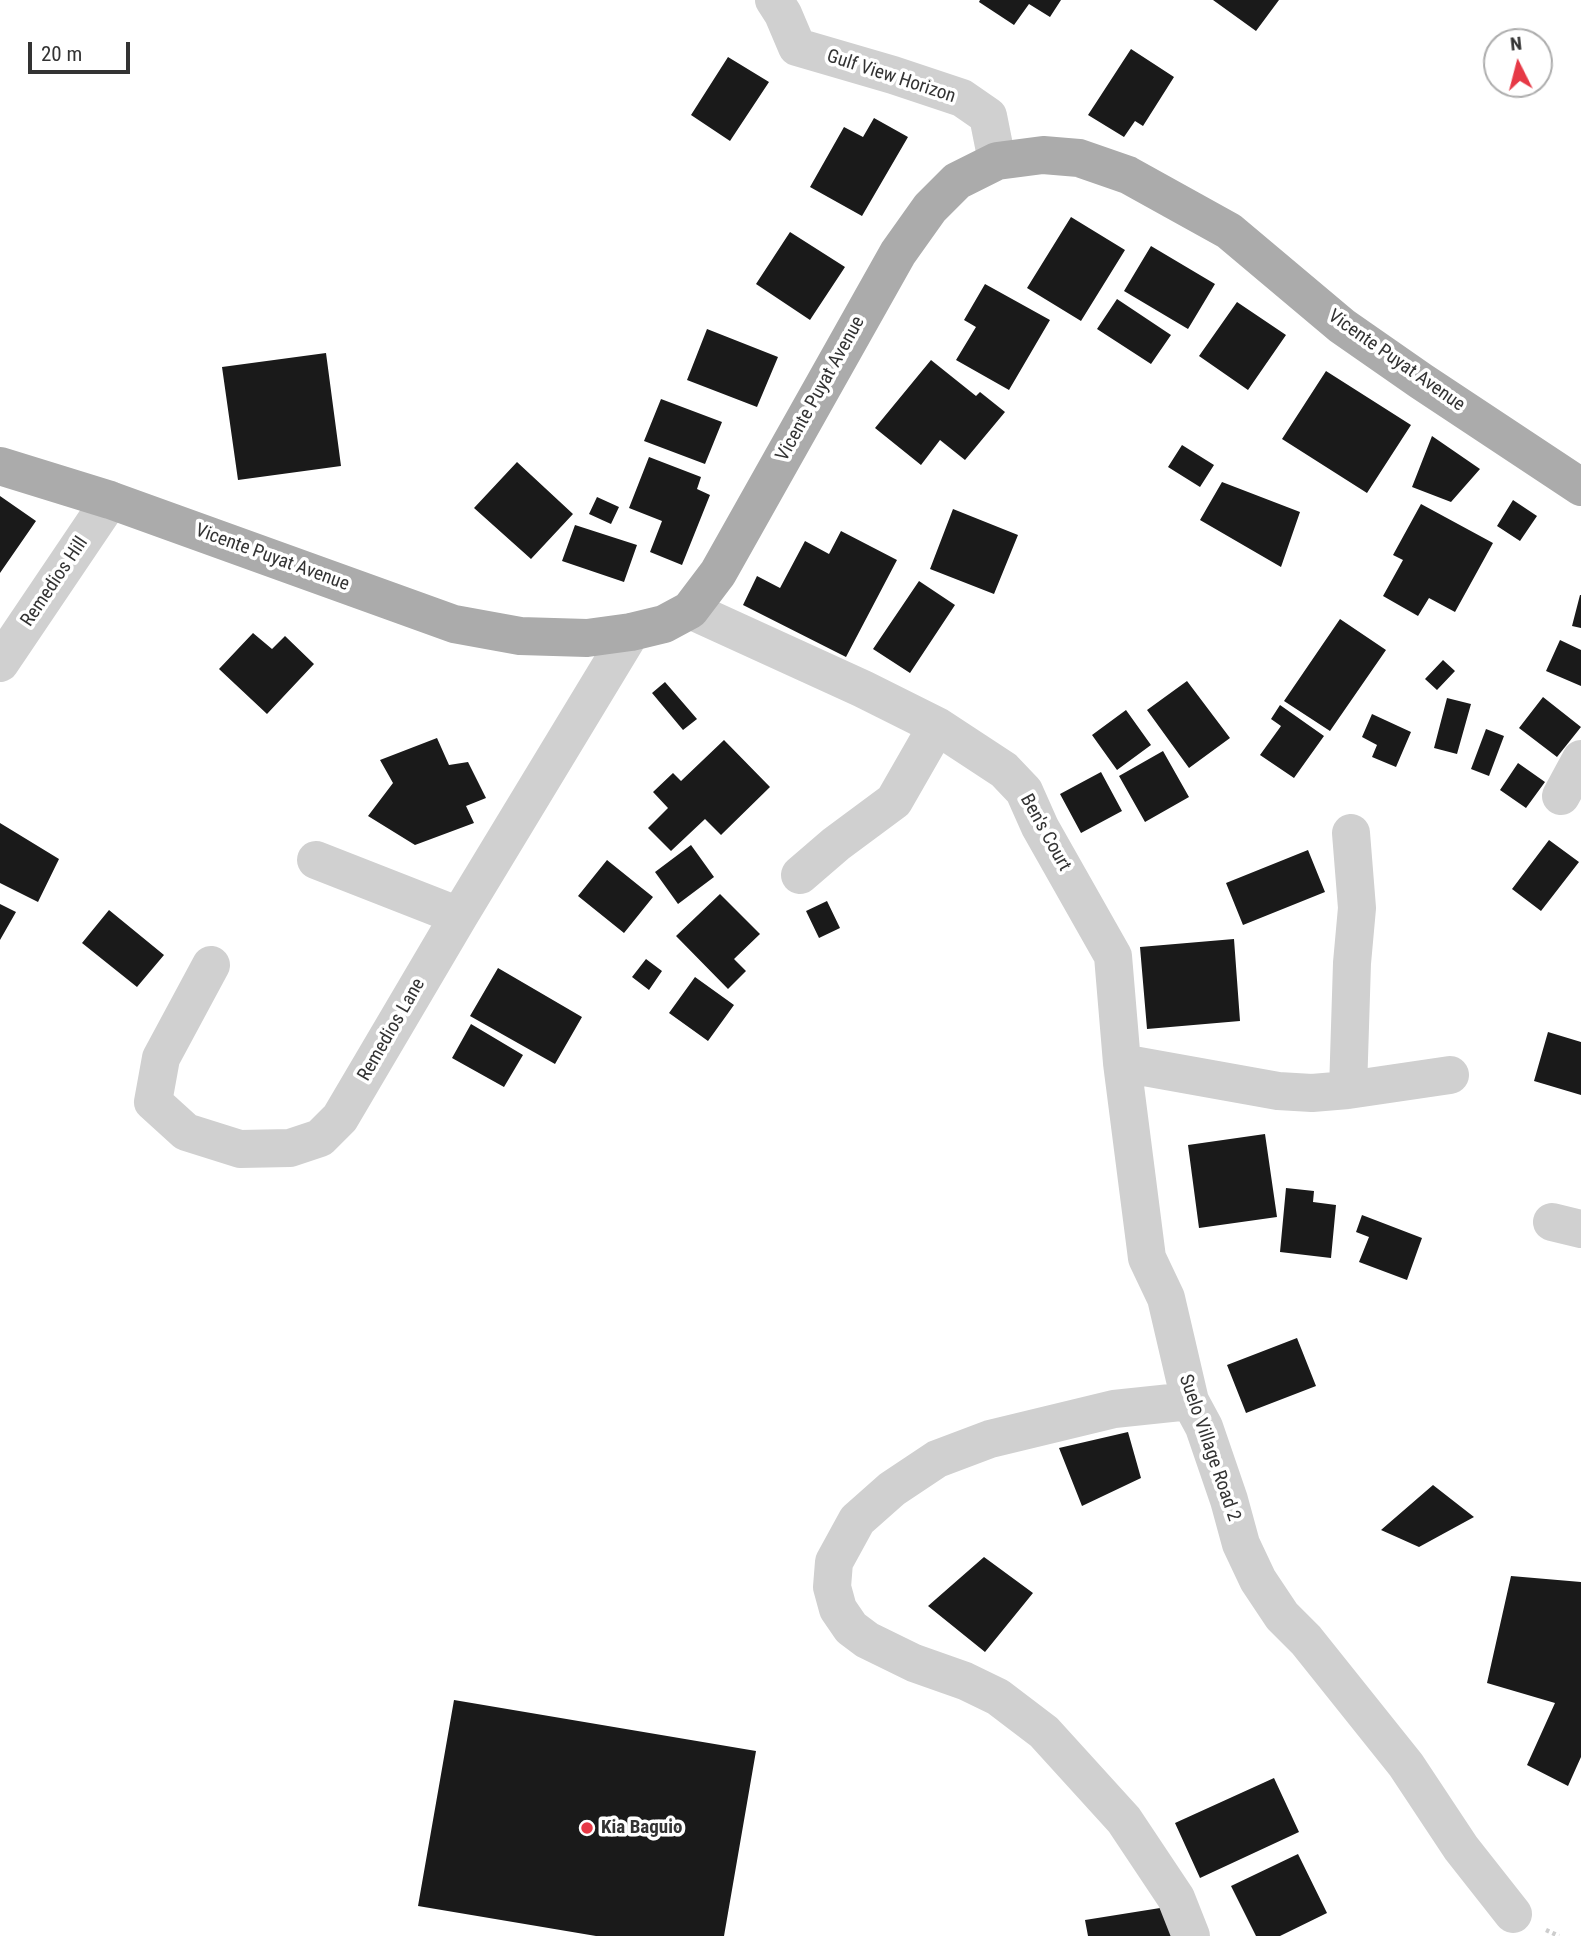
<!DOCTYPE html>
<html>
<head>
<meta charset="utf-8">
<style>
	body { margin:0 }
	#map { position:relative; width:1581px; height:1936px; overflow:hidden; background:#fff; font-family:"Roboto Condensed",sans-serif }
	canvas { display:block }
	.north { position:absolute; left:1483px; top:28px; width:70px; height:70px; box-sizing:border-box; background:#fff; border:2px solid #adadad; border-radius:50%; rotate:354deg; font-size:19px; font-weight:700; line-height:28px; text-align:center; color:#333 }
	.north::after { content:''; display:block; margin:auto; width:24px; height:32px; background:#e63946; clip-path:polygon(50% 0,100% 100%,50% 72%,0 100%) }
	.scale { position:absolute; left:28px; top:42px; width:102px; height:32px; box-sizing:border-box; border:4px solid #333; border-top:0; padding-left:9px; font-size:21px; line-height:24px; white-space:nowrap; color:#333; -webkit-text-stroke:5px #fff; paint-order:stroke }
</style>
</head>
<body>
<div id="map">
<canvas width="1581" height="1936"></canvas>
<div class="north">N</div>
<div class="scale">20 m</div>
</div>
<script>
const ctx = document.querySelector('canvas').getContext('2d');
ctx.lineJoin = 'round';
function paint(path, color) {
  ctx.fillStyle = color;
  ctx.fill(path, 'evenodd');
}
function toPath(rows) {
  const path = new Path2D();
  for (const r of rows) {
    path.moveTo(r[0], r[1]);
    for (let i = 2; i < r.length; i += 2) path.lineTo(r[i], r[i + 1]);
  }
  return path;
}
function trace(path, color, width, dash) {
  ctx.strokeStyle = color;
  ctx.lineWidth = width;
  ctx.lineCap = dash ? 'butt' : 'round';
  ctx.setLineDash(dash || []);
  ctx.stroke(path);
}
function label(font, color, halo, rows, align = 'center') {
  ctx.font = font + ' "Roboto Condensed",sans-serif';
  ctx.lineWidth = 7;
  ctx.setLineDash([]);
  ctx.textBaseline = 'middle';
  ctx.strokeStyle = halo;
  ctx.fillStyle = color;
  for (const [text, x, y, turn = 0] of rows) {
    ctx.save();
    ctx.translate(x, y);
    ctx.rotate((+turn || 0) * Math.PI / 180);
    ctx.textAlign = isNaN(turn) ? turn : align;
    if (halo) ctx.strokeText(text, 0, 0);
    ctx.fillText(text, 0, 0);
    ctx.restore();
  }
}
const building = toPath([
	[980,0,1061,0,1050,17,1029,4,1014,25,979,2],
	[1213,0,1279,0,1256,31],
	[1131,49,1174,77,1143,126,1135,121,1124,137,1088,115],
	[728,57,769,82,730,141,691,115],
	[874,118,908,137,862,216,810,187,844,127,863,137],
	[1071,217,1125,250,1081,321,1027,288],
	[790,232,845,267,810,320,756,284],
	[1151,246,1215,284,1188,329,1124,291],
	[985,284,1050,320,1009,390,956,360,976,327,964,320],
	[1117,299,1171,335,1151,364,1097,329],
	[1237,302,1286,335,1248,390,1199,356],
	[707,329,778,357,757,407,687,380],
	[326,353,341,466,238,480,222,367],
	[931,360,976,396,980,392,1005,412,965,460,940,440,921,465,875,428],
	[1326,371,1411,425,1367,493,1282,439],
	[661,399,722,422,705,464,644,441],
	[1432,436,1480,469,1451,502,1412,487],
	[1182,445,1214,465,1200,487,1168,467],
	[649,457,701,477,697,489,710,495,682,565,650,552,662,521,629,508],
	[517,462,573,514,531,559,474,508],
	[1222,482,1300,512,1281,567,1200,520],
	[0,496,36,521,0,573],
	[597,497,619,507,611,524,589,514],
	[1513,500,1537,516,1520,541,1497,526],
	[1421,504,1493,543,1455,612,1429,598,1418,616,1383,596,1403,560,1393,555],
	[953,509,1018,535,994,594,930,569],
	[575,525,637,545,624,582,562,561],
	[841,531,897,560,846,657,743,605,757,576,780,588,805,541,829,554],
	[919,581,955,605,910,673,873,649],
	[1580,595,1581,595,1581,628,1572,626],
	[1340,619,1386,650,1330,731,1284,701],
	[253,633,272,649,285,636,314,664,267,714,219,669],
	[1560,640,1581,650,1581,686,1546,671],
	[1443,660,1455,671,1437,690,1425,679],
	[1187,681,1230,738,1189,768,1147,710],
	[665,682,697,719,683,730,652,693],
	[1543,697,1581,727,1557,757,1519,728],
	[1447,698,1471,704,1457,754,1434,748],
	[1280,705,1324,736,1294,778,1260,755,1281,726,1271,719],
	[1126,710,1151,745,1117,770,1092,735],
	[1372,714,1411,732,1396,767,1372,757,1377,745,1362,737],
	[1486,729,1504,736,1489,776,1471,769],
	[437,738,449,765,468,762,486,798,466,806,474,823,415,845,368,816,393,783,380,760],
	[724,740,770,787,721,835,705,819,671,851,648,828,668,808,653,792,673,773,681,781],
	[1163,751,1189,797,1145,822,1119,776],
	[1518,763,1545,782,1526,808,1500,790],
	[1101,772,1122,811,1081,833,1060,794],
	[0,823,59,859,38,902,0,883],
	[1549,840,1579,862,1541,911,1512,889],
	[691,845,714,877,678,904,655,872],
	[1308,850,1325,892,1243,925,1226,883],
	[607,860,653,897,624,933,578,896],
	[720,894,760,934,734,959,746,971,728,989,676,936],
	[827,901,840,928,819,938,806,911],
	[0,904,16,912,0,940],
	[109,910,164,955,137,987,82,943],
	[1234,939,1240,1021,1147,1029,1140,947],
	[646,959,662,971,649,990,632,977],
	[498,968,582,1017,555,1064,470,1016],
	[695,977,734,1005,708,1041,669,1013],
	[471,1024,523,1055,504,1087,452,1058],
	[1548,1032,1581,1042,1581,1095,1534,1081],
	[1265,1134,1277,1217,1199,1228,1188,1145],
	[1286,1188,1314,1191,1313,1202,1336,1205,1331,1258,1280,1252],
	[1362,1215,1422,1238,1407,1280,1359,1262,1369,1237,1356,1232],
	[1297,1338,1316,1386,1246,1413,1227,1365],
	[1128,1432,1141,1478,1082,1506,1059,1448],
	[1433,1485,1474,1517,1419,1547,1381,1530],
	[984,1557,1033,1593,985,1652,928,1606],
	[1511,1576,1581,1582,1581,1757,1568,1786,1527,1765,1555,1703,1487,1683],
	[454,1700,756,1751,724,1936,596,1936,418,1906],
	[1274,1778,1299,1832,1200,1878,1175,1823],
	[1298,1854,1327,1913,1280,1936,1256,1936,1231,1886],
	[1179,1905,1184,1936,1088,1936,1085,1920]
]);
const path = toPath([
	[1546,1930,1559,1936]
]);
const minor = toPath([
	[774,0,783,14,797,47,893,75,962,98,988,116,997,161],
	[690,610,863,689,937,726,1004,770,1024,791,1040,827,1113,956,1122,1063,1147,1258,1166,1298,1190,1401,1204,1427,1229,1500,1241,1544,1258,1580,1282,1616,1306,1640,1406,1765,1461,1848,1513,1914],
	[0,663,110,500],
	[1561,796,1581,759],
	[316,860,459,916],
	[800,875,836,844,894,801,937,726],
	[211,965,161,1058,153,1102,186,1132,240,1149,290,1148,320,1138,340,1118,459,916,631,632],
	[1122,1063,1278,1091,1312,1093,1348,1090,1450,1075],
	[1348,1090,1352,963,1357,908,1351,833],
	[1552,1222,1581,1229],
	[1190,1401,1114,1409,990,1439,937,1459,892,1489,857,1520,834,1562,832,1587,838,1609,851,1628,867,1640,914,1663,965,1681,998,1697,1044,1732,1124,1820,1176,1898,1191,1936]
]);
const major = toPath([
	[0,466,110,500,454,624,520,636,587,638,631,632,664,624,690,610,718,573,898,253,930,208,957,181,997,161,1043,155,1079,158,1128,175,1229,231,1342,326,1421,381,1581,487]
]);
const markers = [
	[587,1828,7,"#e63946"]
];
const streetNames = [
	["Gulf View Horizon",891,77,18],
	["Vicente Puyat Avenue",1396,361,35],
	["Vicente Puyat Avenue",821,389,-61],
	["Vicente Puyat Avenue",272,558,20],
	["Remedios Hill",55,582,-56],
	["Ben's Court",1045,833,61],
	["Remedios Lane",392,1030,-60],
	["Suelo Village Road 2",1209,1448,71]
];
const poiNames = [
	["Kia Baguio",601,1828]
];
paint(building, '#1a1a1a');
trace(path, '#cdcdcd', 4.5, [3.5, 3.5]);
trace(minor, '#d0d0d0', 38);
trace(major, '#ababab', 38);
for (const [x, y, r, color] of markers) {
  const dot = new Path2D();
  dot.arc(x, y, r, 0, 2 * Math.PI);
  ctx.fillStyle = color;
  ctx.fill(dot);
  trace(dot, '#fff', 2.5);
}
label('19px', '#333', '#fff', streetNames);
label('bold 19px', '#333', '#fff', poiNames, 'left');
</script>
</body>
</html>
